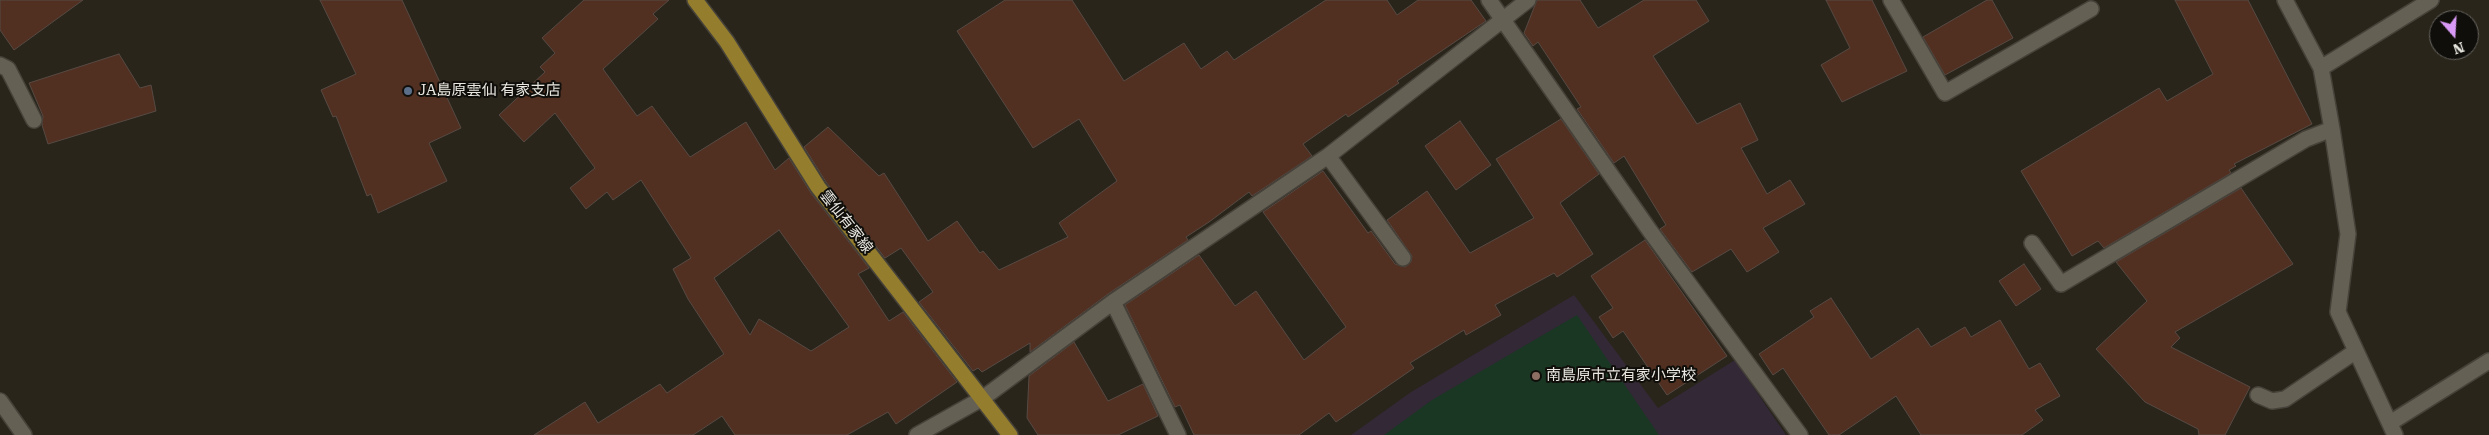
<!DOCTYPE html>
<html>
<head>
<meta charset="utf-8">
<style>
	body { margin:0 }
	#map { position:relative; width:2489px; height:435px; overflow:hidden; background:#29251a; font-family:"Roboto Serif",serif }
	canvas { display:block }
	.north { position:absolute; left:2429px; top:10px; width:50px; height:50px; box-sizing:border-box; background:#100e0a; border:1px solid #676560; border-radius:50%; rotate:161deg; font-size:14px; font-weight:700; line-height:20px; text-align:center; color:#e9e7e0 }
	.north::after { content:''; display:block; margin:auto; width:18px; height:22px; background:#d99af7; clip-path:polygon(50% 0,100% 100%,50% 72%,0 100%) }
</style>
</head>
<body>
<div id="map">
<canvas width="2489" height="435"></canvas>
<div class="north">N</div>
</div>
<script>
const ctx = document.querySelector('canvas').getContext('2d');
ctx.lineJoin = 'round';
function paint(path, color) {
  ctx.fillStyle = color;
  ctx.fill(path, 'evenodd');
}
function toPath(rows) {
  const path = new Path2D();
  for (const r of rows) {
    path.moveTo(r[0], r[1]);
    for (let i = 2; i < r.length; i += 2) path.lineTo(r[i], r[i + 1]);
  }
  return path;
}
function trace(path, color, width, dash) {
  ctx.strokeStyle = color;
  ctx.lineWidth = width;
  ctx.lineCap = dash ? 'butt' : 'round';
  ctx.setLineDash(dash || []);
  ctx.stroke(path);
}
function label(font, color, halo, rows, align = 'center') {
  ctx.font = font + ' "Roboto Serif","Noto Sans JP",serif';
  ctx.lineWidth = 4;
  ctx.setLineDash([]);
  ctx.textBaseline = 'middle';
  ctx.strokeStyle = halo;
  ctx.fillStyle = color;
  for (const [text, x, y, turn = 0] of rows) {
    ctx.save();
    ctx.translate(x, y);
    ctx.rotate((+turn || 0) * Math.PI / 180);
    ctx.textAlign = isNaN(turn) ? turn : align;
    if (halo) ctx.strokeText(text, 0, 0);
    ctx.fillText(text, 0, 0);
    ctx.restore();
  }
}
const education = toPath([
	[1574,295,1658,408,1735,360,1786,435,1351,435,1411,392]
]);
const green = toPath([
	[1577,315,1659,435,1384,435,1432,400]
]);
const building = toPath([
	[0,0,83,0,14,50,0,30,0,0],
	[320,0,402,0,461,128,429,143,447,181,378,213,371,194,367,196,336,116,333,117,321,90,356,74,320,0],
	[584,0,669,0,653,14,658,19,603,69,637,116,652,106,690,157,746,122,775,170,789,158,811,193,869,268,858,274,889,321,903,312,957,382,896,424,888,412,847,435,735,435,722,416,693,435,534,435,585,402,598,423,660,384,667,393,724,354,688,299,673,269,691,258,641,180,613,200,607,192,586,209,570,188,595,168,555,113,524,142,499,115,545,72,540,67,555,53,542,38,584,0],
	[779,230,849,327,811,351,759,319,750,335,714,278,779,230],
	[1005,0,1072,0,1124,81,1184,43,1201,69,1227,51,1234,60,1326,0,1387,0,1397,15,1418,0,1471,0,1486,21,1397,81,1399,83,1348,117,1346,114,1303,144,1312,156,1252,196,1249,192,1209,222,1186,237,1188,240,1108,294,1030,352,1030,343,982,372,978,368,973,371,919,302,933,292,901,248,885,258,826,182,804,147,828,127,879,176,884,173,928,241,957,221,980,253,983,251,999,270,1068,237,1059,223,1117,181,1079,119,1033,148,957,31,1005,0],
	[1537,0,1580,0,1598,28,1644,0,1696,0,1709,21,1653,56,1697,124,1740,103,1758,140,1741,148,1767,194,1790,180,1805,204,1763,228,1779,252,1747,272,1731,249,1692,272,1660,229,1666,225,1624,156,1614,163,1577,109,1581,107,1538,42,1533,46,1524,33,1537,0],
	[1826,0,1872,0,1907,71,1842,102,1821,65,1850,48,1826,0],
	[1987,0,1992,0,2013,38,1945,75,1923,37,1987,0],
	[2175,0,2248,0,2312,124,2234,164,2236,166,2229,170,2231,173,2104,248,2098,241,2072,256,2021,171,2159,88,2167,101,2213,74,2175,0],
	[119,54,140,88,151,85,156,111,48,144,42,125,43,116,29,83,119,54],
	[1561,119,1599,174,1560,203,1593,254,1557,277,1554,273,1495,305,1501,315,1466,335,1464,330,1410,363,1414,368,1336,422,1329,413,1299,435,1194,435,1180,405,1175,407,1125,305,1199,255,1235,306,1256,291,1304,360,1346,327,1263,212,1323,171,1368,233,1371,231,1395,264,1405,267,1411,262,1412,256,1387,220,1427,191,1470,253,1534,218,1496,159,1561,119],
	[1460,121,1491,165,1456,190,1425,146,1460,121],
	[2241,188,2293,264,2175,332,2180,338,2171,347,2250,387,2225,435,2199,435,2198,429,2145,402,2096,349,2147,301,2116,262,2241,188],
	[1645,240,1727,356,1667,395,1623,331,1613,338,1599,317,1613,308,1591,276,1645,240],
	[2024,264,2041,289,2016,306,1999,281,2024,264],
	[1831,298,1871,359,1918,328,1931,347,1965,327,1971,337,2000,320,2029,369,2040,363,2060,396,2035,410,2043,420,2022,435,1921,435,1896,396,1839,435,1829,435,1783,368,1773,375,1759,354,1814,317,1810,311,1831,298],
	[1074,342,1108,401,1143,384,1158,416,1118,435,1038,435,1027,418,1029,376,1074,342]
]);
const minor = toPath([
	[1489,0,1650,231,1800,435],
	[1891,0,1945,93,2091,9],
	[2285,0,2321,68,2332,129,2348,234,2338,312,2395,435],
	[0,65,8,69,34,120],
	[2321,68,2431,0],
	[1328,156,1403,258],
	[2032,243,2061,284,2306,139,2332,129],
	[1113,302,1178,435],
	[2258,395,2272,401,2285,399,2356,351],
	[0,401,24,435],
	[2390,423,2489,361],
	[917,435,983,398,1113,302,1328,156,1528,0]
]);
const major = toPath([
	[695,0,727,42,818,187,1010,435]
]);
const markers = [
	[408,91,5,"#5c6f8a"],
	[1536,376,5,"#8d6e63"]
];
const poiNames = [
	["JA島原雲仙 有家支店",418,91],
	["南島原市立有家小学校",1546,376]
];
const streetNames = [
	["雲仙有家線",846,222,52]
];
paint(education, '#332836');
paint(green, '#1a3724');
paint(building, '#513021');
trace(building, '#574a44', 1);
trace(minor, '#46423a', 18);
trace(major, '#46423a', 18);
trace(minor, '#656054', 15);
trace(major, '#947d2c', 15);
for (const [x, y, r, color] of markers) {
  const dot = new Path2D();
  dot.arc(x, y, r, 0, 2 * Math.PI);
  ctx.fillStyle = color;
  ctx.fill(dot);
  trace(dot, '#100e0a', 2);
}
label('15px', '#e9e7e0', '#100e0a', poiNames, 'left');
label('15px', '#e9e7e0', '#100e0a', streetNames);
</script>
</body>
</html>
